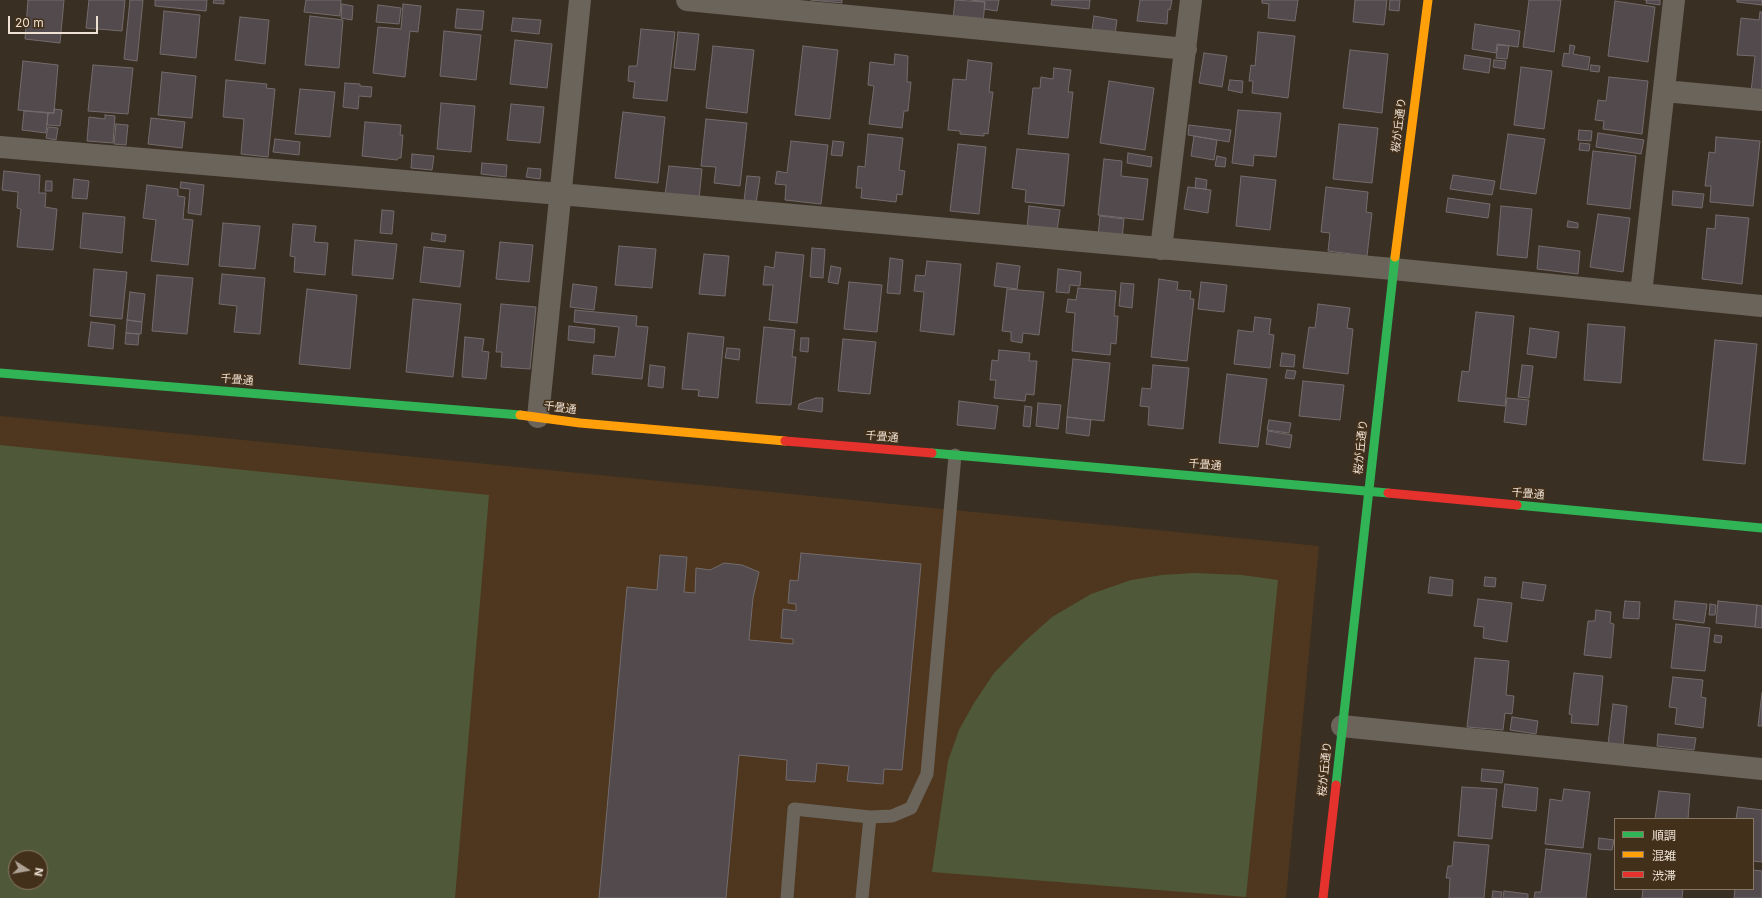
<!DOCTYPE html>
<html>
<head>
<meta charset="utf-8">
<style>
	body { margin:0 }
	#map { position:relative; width:1762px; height:898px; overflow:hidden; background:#3a2f23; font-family:Inter,"Noto Sans JP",sans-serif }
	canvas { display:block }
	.legend { position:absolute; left:1614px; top:818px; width:140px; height:72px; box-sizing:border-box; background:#43301a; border:1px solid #877764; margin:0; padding:5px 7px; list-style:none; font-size:12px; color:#eee1d4 }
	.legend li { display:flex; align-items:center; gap:8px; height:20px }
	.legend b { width:20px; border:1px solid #877764 }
	.north { position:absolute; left:8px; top:850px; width:40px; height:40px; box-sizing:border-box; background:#43301a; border:1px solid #877764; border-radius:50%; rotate:101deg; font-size:11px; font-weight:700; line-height:16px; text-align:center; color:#eee1d4 }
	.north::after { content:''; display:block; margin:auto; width:14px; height:18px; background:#afa396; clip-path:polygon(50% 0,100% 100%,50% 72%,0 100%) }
	.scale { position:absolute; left:8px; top:16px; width:90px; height:18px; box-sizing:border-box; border:2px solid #eee1d4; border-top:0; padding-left:5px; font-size:12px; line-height:14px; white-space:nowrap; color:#eee1d4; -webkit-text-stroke:3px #43301a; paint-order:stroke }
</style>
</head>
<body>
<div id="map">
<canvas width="1762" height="898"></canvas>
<ul class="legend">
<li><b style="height:5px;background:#30b455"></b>順調</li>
<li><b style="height:5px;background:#ff9f0a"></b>混雑</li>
<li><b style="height:5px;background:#e5322d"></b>渋滞</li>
</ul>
<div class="north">N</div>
<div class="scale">20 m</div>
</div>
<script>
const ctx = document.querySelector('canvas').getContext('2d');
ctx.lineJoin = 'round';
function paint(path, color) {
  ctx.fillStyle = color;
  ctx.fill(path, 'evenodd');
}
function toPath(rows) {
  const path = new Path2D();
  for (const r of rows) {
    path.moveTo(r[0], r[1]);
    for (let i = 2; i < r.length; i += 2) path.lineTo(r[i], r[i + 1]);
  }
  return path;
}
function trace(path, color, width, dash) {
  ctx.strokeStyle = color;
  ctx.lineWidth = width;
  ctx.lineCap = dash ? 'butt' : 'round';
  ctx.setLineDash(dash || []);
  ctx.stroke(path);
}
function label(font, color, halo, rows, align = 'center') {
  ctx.font = font + ' Inter,"Noto Sans JP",sans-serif';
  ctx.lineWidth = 3.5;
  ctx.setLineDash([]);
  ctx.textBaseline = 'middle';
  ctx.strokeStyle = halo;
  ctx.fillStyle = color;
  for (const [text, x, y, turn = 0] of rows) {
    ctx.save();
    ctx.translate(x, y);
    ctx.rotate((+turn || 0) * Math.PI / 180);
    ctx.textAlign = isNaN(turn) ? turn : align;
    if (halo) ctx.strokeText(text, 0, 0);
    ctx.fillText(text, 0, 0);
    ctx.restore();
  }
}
const built = toPath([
	[0,416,1319,546,1286,898,0,898],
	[16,858,40,858,40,882,16,882]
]);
const green = toPath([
	[0,445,489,495,455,898,0,898],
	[16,858,40,858,40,882,16,882],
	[1193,573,1242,575,1278,580,1246,897,932,872,948,761,959,730,974,703,994,673,1024,642,1052,617,1091,594,1131,580,1162,575]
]);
const building = toPath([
	[28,0,64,0,60,43,25,39,28,0],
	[89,0,125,0,122,31,86,28,89,0],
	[130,0,143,0,137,61,124,59,130,0],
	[155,0,207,0,206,11,155,6,155,0],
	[214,0,224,0,224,4,213,3,214,0],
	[306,0,341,0,340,16,304,12,306,0],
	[811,0,842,0,842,3,811,0],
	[955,0,985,2,983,23,953,19,955,0],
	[971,0,999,0,997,11,984,9,985,2,971,0],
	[1052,0,1090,0,1089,9,1051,5,1052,0],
	[1140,0,1172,0,1170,10,1168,9,1167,24,1137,21,1140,0],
	[1262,0,1298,0,1295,21,1268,18,1269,4,1262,3,1262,0],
	[1355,0,1387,0,1384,25,1353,22,1355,0],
	[1390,0,1400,0,1399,11,1389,10,1390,0],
	[1529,0,1561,0,1554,52,1523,47,1529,0],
	[1645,0,1660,0,1660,5,1646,3,1647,0,1645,0],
	[1737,0,1762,0,1762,5,1737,2,1737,0],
	[1615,1,1655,7,1648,62,1608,56,1615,1],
	[342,4,353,6,352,20,341,18,342,4],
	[403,4,421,6,418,32,410,31,405,77,373,73,378,27,401,29,403,4],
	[378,5,401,8,399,24,376,22,378,5],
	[457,9,484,11,482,30,455,28,457,9],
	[164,11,200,15,196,58,160,54,164,11],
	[1760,12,1762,12,1762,93,1751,92,1755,56,1737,55,1741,18,1759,20,1760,12],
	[310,16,343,20,339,68,305,65,310,16],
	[1094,16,1117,20,1115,34,1092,30,1094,16],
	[240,17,269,20,265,64,235,60,240,17],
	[513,18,541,20,539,34,511,31,513,18],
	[1475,24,1520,31,1518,47,1497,44,1496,53,1472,49,1475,24],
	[641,29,675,32,667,101,633,98,635,82,628,81,629,66,637,66,641,29],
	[444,31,481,35,476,80,440,76,444,31],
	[678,32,699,34,695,70,674,68,678,32],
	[1258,32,1295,36,1288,98,1252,93,1253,81,1249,81,1251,65,1255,66,1258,32],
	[515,40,552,44,547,88,510,84,515,40],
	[1498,45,1509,46,1507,59,1496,58,1498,45],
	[1570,45,1575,46,1573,54,1590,57,1588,70,1562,66,1564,53,1569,54,1570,45],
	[713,46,754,50,747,113,706,108,713,46],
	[803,46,838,50,830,119,795,115,803,46],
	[1350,50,1388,54,1382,113,1343,108,1350,50],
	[1204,53,1227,56,1222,87,1199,83,1204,53],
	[895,54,908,56,907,82,911,82,908,111,904,111,902,128,869,124,874,86,868,85,870,62,894,65,895,54],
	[1465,55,1491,59,1489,73,1463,69,1465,55],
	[968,60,992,63,989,92,993,92,988,134,984,133,984,136,960,134,960,131,948,130,953,79,966,80,968,60],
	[1494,60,1506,61,1505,69,1493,67,1494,60],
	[23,61,58,65,54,113,18,110,23,61],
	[93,65,133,68,128,114,88,111,93,65],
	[1591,65,1600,66,1599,72,1590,71,1591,65],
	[1521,67,1552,71,1544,129,1514,125,1521,67],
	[1054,68,1071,70,1068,92,1073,92,1068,138,1028,134,1033,88,1040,88,1041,77,1053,79,1054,68],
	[162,72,196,76,192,118,158,115,162,72],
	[1609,77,1648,81,1642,134,1603,129,1604,121,1595,120,1598,100,1606,101,1609,77],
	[226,80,267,84,266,88,275,89,268,157,241,154,244,119,223,117,226,80],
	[1230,80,1243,81,1242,93,1228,90,1230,80],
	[1109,81,1154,88,1145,150,1100,143,1109,81],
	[345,83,360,84,360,86,372,87,371,97,359,96,358,109,343,107,345,83],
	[300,89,335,92,330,137,295,134,300,89],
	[441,103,475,106,471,152,437,149,441,103],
	[511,104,544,107,540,143,507,140,511,104],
	[54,109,62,110,60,126,47,125,48,113,54,113,54,109],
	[1238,110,1281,113,1276,157,1254,155,1253,166,1232,163,1238,110],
	[24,111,48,113,46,133,22,130,24,111],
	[623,112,665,117,658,183,615,178,623,112],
	[105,115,115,116,113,143,87,141,89,117,105,119,105,115],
	[151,118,185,122,182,148,148,144,151,118],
	[706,119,747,123,740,186,714,183,716,167,701,166,706,119],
	[365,122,401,125,400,135,403,135,401,158,398,158,397,160,362,156,365,122],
	[116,124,128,125,126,145,114,144,116,124],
	[1339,124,1378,128,1372,183,1333,179,1339,124],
	[1189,125,1231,130,1229,142,1188,135,1189,125],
	[48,127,58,128,56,140,46,138,48,127],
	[1579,130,1592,131,1591,141,1578,140,1579,130],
	[1598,133,1644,140,1641,154,1596,147,1598,133],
	[868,134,903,138,899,170,905,171,902,195,897,194,896,202,861,198,862,188,856,188,858,166,865,167,868,134],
	[1508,134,1545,139,1536,194,1500,189,1508,134],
	[1194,136,1217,140,1214,160,1191,156,1194,136],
	[1716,137,1760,141,1753,206,1710,202,1711,186,1705,186,1709,152,1715,153,1716,137],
	[275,139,300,142,299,155,273,152,275,139],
	[791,141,828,145,821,204,785,200,786,185,775,184,777,171,787,173,791,141],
	[833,141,844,142,842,156,831,155,833,141],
	[1580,143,1590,144,1589,151,1579,150,1580,143],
	[958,144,986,147,979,214,950,211,958,144],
	[1017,149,1069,154,1064,206,1025,202,1026,190,1012,188,1017,149],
	[1593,151,1636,156,1630,209,1587,204,1593,151],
	[1128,153,1152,157,1151,167,1127,163,1128,153],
	[412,154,434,156,432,170,411,168,412,154],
	[1217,156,1226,158,1225,167,1215,166,1217,156],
	[1104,159,1122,161,1121,176,1148,179,1143,220,1098,215,1104,159],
	[482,163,507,165,506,177,481,174,482,163],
	[669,166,702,169,699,199,665,195,669,166],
	[528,168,541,169,540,179,526,177,528,168],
	[4,171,40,175,39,193,46,193,45,207,57,209,53,250,17,247,21,209,17,208,18,192,2,190,4,171],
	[1453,175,1495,181,1492,195,1450,189,1453,175],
	[747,176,760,177,755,210,743,209,747,176],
	[1241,176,1276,180,1270,230,1236,226,1241,176],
	[1196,178,1207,180,1206,189,1195,188,1196,178],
	[74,179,89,181,87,199,72,198,74,179],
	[46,181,52,181,52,191,45,191,46,181],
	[181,182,204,185,201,215,188,213,190,189,180,188,181,182],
	[147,185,178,189,178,196,185,197,183,219,193,220,188,265,151,261,156,220,143,218,147,185],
	[1188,187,1211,190,1208,213,1184,209,1188,187],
	[1326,187,1368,192,1366,212,1372,213,1367,256,1328,251,1330,233,1321,232,1326,187],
	[1673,191,1704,194,1702,208,1672,205,1673,191],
	[1448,198,1490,204,1488,218,1446,212,1448,198],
	[1029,206,1060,210,1057,231,1027,228,1029,206],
	[1501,206,1532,209,1527,258,1497,255,1501,206],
	[382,210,394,211,392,234,380,233,382,210],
	[83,213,125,217,122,253,80,248,83,213],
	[1598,214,1630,218,1623,272,1590,267,1598,214],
	[1716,215,1749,218,1742,284,1702,279,1707,228,1715,229,1716,215],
	[1100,216,1124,219,1122,239,1098,236,1100,216],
	[1568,221,1578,223,1578,228,1567,227,1568,221],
	[223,223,260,226,255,269,219,266,223,223],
	[293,224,316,226,314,242,328,243,325,275,294,272,295,257,290,256,293,224],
	[432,233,446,235,445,242,431,240,432,233],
	[355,240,397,244,393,279,352,275,355,240],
	[500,242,533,245,529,282,496,279,500,242],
	[619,246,656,249,652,288,615,285,619,246],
	[1539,246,1580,251,1578,274,1537,269,1539,246],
	[424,247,464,251,460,287,420,282,424,247],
	[812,248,825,249,823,278,810,277,812,248],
	[776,252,804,255,797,323,769,320,773,285,763,285,765,266,774,268,776,252],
	[704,254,729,256,725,296,699,294,704,254],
	[890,258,903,260,900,294,887,293,890,258],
	[927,261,961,264,954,335,920,331,924,292,914,291,916,275,925,276,927,261],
	[997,263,1020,266,1017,289,994,286,997,263],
	[831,266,841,268,838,284,828,282,831,266],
	[94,269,127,272,122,319,90,316,94,269],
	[1058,269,1081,272,1080,286,1070,285,1069,293,1056,292,1058,269],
	[222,274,265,278,260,334,234,332,237,306,219,304,222,274],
	[157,275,193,278,187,334,152,331,157,275],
	[1159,279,1178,282,1177,290,1191,291,1190,299,1194,299,1187,361,1151,357,1159,279],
	[849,282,882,285,877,332,844,329,849,282],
	[1201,282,1227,285,1224,312,1198,309,1201,282],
	[1121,283,1134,284,1132,308,1119,306,1121,283],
	[573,284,597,287,594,310,570,307,573,284],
	[1078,288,1116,291,1114,316,1118,316,1116,344,1111,343,1110,355,1072,351,1075,313,1066,312,1068,299,1076,300,1078,288],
	[307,289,357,295,350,369,299,364,307,289],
	[1007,289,1044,292,1039,335,1023,333,1022,343,1011,341,1011,332,1002,331,1007,289],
	[130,292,145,294,142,322,127,320,130,292],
	[413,299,461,304,453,377,406,372,413,299],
	[501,304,536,307,530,369,501,367,502,352,496,352,501,304],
	[1318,304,1350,308,1347,328,1353,329,1348,374,1303,368,1309,327,1315,328,1318,304],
	[575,310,637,316,636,326,648,327,642,379,592,374,594,355,615,357,619,327,574,322,575,310],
	[1476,312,1514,316,1505,406,1458,401,1462,371,1469,372,1476,312],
	[1255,317,1271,319,1269,334,1274,335,1270,368,1234,364,1238,330,1253,332,1255,317],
	[127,320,142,322,141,334,126,333,127,320],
	[91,322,115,325,113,349,88,346,91,322],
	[1588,324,1625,327,1621,383,1584,380,1588,324],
	[569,326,595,329,594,343,568,340,569,326],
	[764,327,795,330,792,357,796,357,791,405,756,403,764,327],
	[1530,328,1559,332,1556,358,1527,354,1530,328],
	[126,333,139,334,138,345,125,344,126,333],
	[688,333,724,337,718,398,698,396,699,390,682,389,688,333],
	[465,337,484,339,482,351,489,352,486,379,462,377,465,337],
	[801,338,809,338,808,352,800,351,801,338],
	[843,339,876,342,870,394,838,391,843,339],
	[1715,340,1757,344,1745,464,1703,460,1715,340],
	[727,348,740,349,739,360,725,358,727,348],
	[999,350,1030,353,1029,361,1037,361,1034,395,1026,394,1025,401,994,398,996,380,990,380,992,360,998,361,999,350],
	[1282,353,1295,355,1294,367,1280,366,1282,353],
	[1073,359,1110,363,1104,421,1067,417,1073,359],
	[650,365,665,367,663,388,648,386,650,365],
	[1153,365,1189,368,1183,429,1148,425,1149,407,1140,406,1142,388,1151,389,1153,365],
	[1522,365,1533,366,1529,398,1518,397,1522,365],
	[1287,370,1296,371,1294,379,1285,378,1287,370],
	[1227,374,1267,379,1258,447,1219,443,1227,374],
	[1303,381,1344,385,1340,420,1299,416,1303,381],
	[816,398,823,398,822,412,798,409,799,404,816,398],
	[1507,398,1529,400,1526,425,1504,422,1507,398],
	[959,401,998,406,995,429,957,425,959,401],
	[1038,403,1061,405,1058,429,1036,426,1038,403],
	[1025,406,1032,407,1030,427,1023,426,1025,406],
	[1067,417,1091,420,1089,436,1066,433,1067,417],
	[1269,420,1291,423,1289,433,1267,430,1269,420],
	[1268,431,1292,435,1290,448,1266,444,1268,431],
	[801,553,921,564,902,770,884,769,883,784,847,781,849,766,817,763,815,782,786,780,787,760,739,755,726,898,599,898,627,587,657,590,660,555,687,557,684,592,695,593,696,568,710,570,724,563,742,565,759,572,753,598,749,640,793,644,793,639,781,638,783,609,796,611,796,604,788,603,790,580,798,581,801,553],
	[1430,577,1453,580,1452,596,1428,593,1430,577],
	[1485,577,1496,578,1495,587,1484,586,1485,577],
	[1523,582,1546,585,1543,601,1521,598,1523,582],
	[1478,599,1512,603,1507,642,1483,638,1484,627,1474,626,1478,599],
	[1625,601,1640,602,1639,619,1623,618,1625,601],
	[1675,601,1707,604,1704,623,1673,619,1675,601],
	[1718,601,1757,605,1755,627,1716,623,1718,601],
	[1710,604,1716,605,1715,615,1709,615,1710,604],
	[1757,605,1762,606,1762,628,1755,627,1757,605],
	[1596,610,1611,612,1610,623,1614,624,1611,658,1584,655,1588,621,1595,621,1596,610],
	[1676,624,1710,628,1705,671,1671,668,1676,624],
	[1715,635,1722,636,1721,643,1714,642,1715,635],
	[1475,658,1509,661,1506,695,1514,696,1512,714,1505,713,1503,730,1467,727,1475,658],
	[1574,673,1603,676,1598,725,1571,723,1572,715,1569,714,1574,673],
	[1673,677,1703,680,1701,697,1706,698,1703,728,1675,724,1677,708,1669,707,1673,677],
	[1762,693,1762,726,1758,726,1762,693],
	[1613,704,1627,706,1623,746,1608,744,1613,704],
	[1512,717,1538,721,1536,734,1510,730,1512,717],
	[1658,734,1696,738,1694,750,1657,746,1658,734],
	[1482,769,1504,771,1502,783,1481,781,1482,769],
	[1505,784,1538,788,1536,811,1502,807,1505,784],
	[1462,787,1497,789,1492,839,1458,836,1462,787],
	[1564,789,1590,792,1583,848,1545,844,1550,799,1562,801,1564,789],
	[1659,791,1690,794,1688,819,1655,819,1659,791],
	[1738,807,1762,810,1762,862,1753,861,1753,819,1736,819,1738,807],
	[1599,838,1614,840,1612,850,1598,849,1599,838],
	[1454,842,1489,845,1484,898,1449,898,1450,878,1446,878,1448,866,1452,866,1454,842],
	[1546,849,1591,854,1586,898,1534,898,1535,892,1541,892,1546,849],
	[1753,870,1762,871,1762,898,1734,898,1735,889,1753,889,1753,870],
	[1643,889,1683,889,1682,898,1642,898,1643,889],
	[1493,891,1502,892,1501,898,1492,898,1493,891],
	[1504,891,1528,894,1528,898,1503,898,1504,891]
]);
const lane = toPath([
	[787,898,794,809,870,817],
	[862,898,870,817,892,816,911,808,927,774,955,455]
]);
const street = toPath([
	[687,0,1186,49],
	[1664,91,1762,100],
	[0,147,560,194,1393,269,1762,306],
	[1161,249,1191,0],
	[1641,294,1674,0],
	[538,417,580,0],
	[1342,726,1762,769]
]);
const fast = toPath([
	[0,373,520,415],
	[932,453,1388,493],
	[1517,505,1762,528],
	[1336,785,1395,257]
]);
const slow = toPath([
	[1395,257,1428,0],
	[520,415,580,423,785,441]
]);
const jam = toPath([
	[785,441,932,453],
	[1388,493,1517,505],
	[1323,898,1336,785]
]);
const streetNames = [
	["桜が丘通り",1399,125,-83],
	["千畳通",237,380,5],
	["千畳通",560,408,8],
	["千畳通",882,437,5],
	["桜が丘通り",1361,447,-84],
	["千畳通",1205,465,5],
	["千畳通",1528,494,5],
	["桜が丘通り",1325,769,-84]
];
paint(built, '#4e371e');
paint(green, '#4f5839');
paint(building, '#534a4d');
trace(building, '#736b6c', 1);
trace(lane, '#6b645b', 13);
trace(street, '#6b645b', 22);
trace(fast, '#30b455', 9);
trace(slow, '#ff9f0a', 9);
trace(jam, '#e5322d', 9);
label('11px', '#eee1d4', '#43301a', streetNames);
</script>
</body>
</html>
